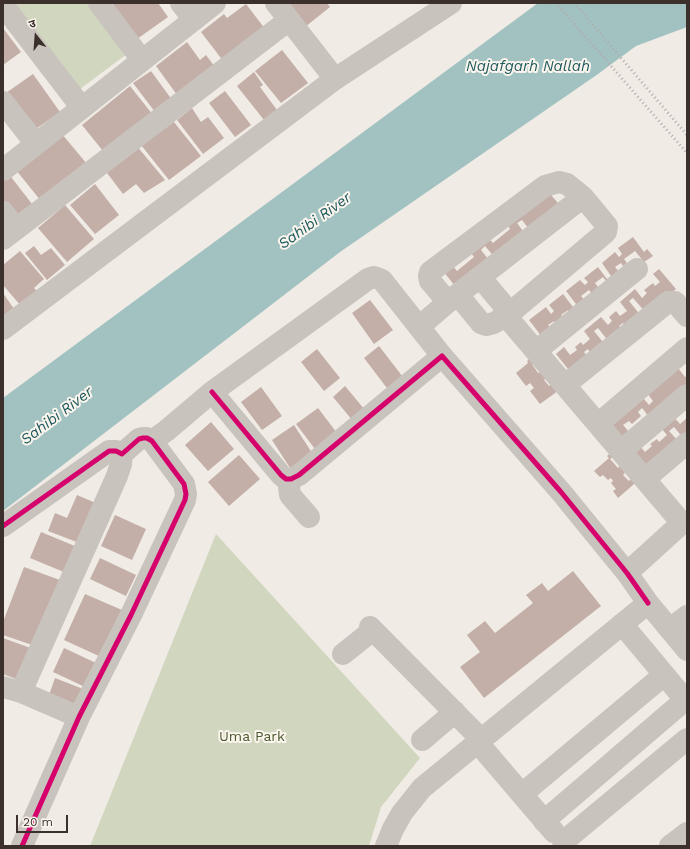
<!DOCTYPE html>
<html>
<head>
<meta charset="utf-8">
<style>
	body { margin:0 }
	#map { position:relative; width:690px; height:849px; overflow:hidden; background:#f0ebe5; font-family:"Work Sans","Noto Sans Devanagari",sans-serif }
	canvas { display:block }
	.frame { position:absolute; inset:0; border:4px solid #3b302b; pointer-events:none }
	.north { position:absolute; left:16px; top:16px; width:40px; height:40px; -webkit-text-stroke:3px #fbf5ee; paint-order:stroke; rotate:343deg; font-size:11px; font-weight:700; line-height:16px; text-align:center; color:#3b302b }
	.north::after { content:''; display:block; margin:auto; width:14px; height:18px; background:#3b302b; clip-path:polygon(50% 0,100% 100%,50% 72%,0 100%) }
	.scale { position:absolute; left:16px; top:815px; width:52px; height:18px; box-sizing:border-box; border:2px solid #3b302b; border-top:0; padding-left:5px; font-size:12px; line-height:14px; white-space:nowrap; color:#3b302b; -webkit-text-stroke:3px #fbf5ee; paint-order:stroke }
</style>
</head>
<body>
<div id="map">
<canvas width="690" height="849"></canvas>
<div class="frame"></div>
<div class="north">उ</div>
<div class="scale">20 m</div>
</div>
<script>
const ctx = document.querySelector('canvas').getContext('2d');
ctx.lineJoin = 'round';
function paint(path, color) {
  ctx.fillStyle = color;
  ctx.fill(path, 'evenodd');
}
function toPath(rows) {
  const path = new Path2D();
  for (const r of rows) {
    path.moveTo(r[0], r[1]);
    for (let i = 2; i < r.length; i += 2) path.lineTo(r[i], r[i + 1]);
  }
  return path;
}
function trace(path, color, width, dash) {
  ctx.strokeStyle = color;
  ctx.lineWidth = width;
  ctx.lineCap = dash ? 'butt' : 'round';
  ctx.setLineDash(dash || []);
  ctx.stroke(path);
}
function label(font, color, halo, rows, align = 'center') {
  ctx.font = font + ' "Work Sans",sans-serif';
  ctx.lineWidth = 4;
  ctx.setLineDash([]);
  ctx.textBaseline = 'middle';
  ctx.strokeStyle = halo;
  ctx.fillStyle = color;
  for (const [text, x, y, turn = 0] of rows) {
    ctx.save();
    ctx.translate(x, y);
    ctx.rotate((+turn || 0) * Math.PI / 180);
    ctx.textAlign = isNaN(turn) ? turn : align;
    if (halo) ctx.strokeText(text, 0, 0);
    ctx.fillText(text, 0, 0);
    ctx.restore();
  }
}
const green = toPath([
	[14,3,88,3,127,54,80,89],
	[216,534,420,758,381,807,369,846,90,846]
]);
const water = toPath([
	[538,3,687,3,687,27,636,46,598,74,340,252,3,511,3,398]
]);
const building = toPath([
	[102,3,158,3,168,17,130,44],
	[277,3,327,3,330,7,300,31],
	[246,4,269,34,227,66,201,32,224,14,227,18],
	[3,28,21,52,3,65],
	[187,42,200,60,206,55,218,71,180,99,156,66],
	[282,50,308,83,281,103,255,71],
	[151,71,175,104,158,116,133,83],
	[254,72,263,85,260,87,277,110,264,120,237,86],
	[33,74,60,112,30,133,3,95],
	[130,86,157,120,103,151,82,125],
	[225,91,251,125,235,137,209,103],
	[192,108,201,122,208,117,224,138,203,154,177,120],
	[174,122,201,156,169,180,141,145],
	[62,134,87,164,41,201,16,170],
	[136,145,165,180,144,193,136,184,123,194,104,169],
	[8,173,32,204,12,219,3,208,3,177],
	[95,184,119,215,95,234,70,205],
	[546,189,563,209,532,233,522,220,517,223,526,235,496,259,485,246,481,250,493,265,459,291,443,271,451,264,457,271,474,257,469,250,487,236,493,243,510,229,505,221],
	[65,205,94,239,67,262,38,228],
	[633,237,644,252,647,249,653,256,644,262,635,251,624,259,627,263,623,266,621,263,615,267,624,278,611,288,603,277,595,283,601,291,594,296,589,290,581,296,589,305,573,317,568,310,561,315,565,319,557,325,554,321,548,325,555,333,545,341,529,320,546,307,551,314,554,311,549,305,563,294,573,307,576,304,566,291,580,280,585,285,588,282,584,278,598,267,607,279,611,276,602,263,615,252,619,257,622,254,618,248],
	[34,246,41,255,51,248,65,265,47,280,25,253],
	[20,251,44,279,34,288,38,292,21,306,3,285,3,265],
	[659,269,676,289,646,313,633,298,629,301,642,317,628,328,623,323,619,326,624,332,610,343,598,328,594,331,606,346,593,357,588,349,584,352,590,360,572,374,556,354,564,347,570,355,577,350,575,347,581,342,583,345,590,339,584,331,601,317,608,325,612,321,609,317,616,311,620,316,627,311,620,302,635,289,642,298,647,293,644,290,653,283,655,286,660,282,653,274],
	[3,293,14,309,3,317],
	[370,300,393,330,374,344,352,313],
	[379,346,406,381,390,392,364,358],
	[317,349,340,378,324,391,301,362],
	[536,354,539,358,532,364,538,373,542,371,547,377,544,380,549,386,556,380,562,388,540,404,530,391,534,388,530,383,526,386,516,373,528,363,527,361],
	[675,364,685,377,687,376,687,387,650,418,642,408,638,412,641,416,632,424,629,421,623,425,630,433,622,440,606,420,639,393,649,405,653,401,644,389],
	[345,386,365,410,353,421,333,397],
	[261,387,282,416,262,430,241,402],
	[318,408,340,437,318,453,296,424],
	[673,416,680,424,687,418,687,437,684,439,674,427,669,431,680,443,647,470,631,451,639,445,645,452,652,446,650,444,657,439,659,442,667,435,660,427],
	[211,422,234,449,208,471,185,445],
	[294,425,314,456,292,471,272,440],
	[614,450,614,456,610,459,618,468,620,466,625,473,623,475,629,481,634,476,641,478,618,498,613,491,616,489,611,483,613,481,611,478,608,480,603,475,600,477,594,471,609,458,607,456],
	[239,455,260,479,229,506,208,482],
	[77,495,98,504,82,544,48,531,55,513,67,518],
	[115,515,146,529,132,560,101,546],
	[41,532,82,549,71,575,30,558],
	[100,558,136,575,126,596,90,579],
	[24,567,60,580,35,646,3,635,3,622],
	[573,571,601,606,484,698,460,667,480,652,467,635,485,621,495,633,533,603,526,595,542,583,548,591],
	[85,594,122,610,101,657,64,640],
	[3,638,36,650,24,682,3,674],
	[64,648,96,663,85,687,53,672],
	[55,678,88,691,82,708,49,695]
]);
const minor = toPath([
	[99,3,142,60],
	[181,3,194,20],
	[276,3,335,79],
	[3,5,82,108],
	[3,102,36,144],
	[3,170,215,3],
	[3,212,16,229],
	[3,239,289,20],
	[480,277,510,313],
	[448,302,430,281,429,276,430,272,545,186,559,182,567,184,583,197],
	[506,316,682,523,627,573],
	[419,327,448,302,480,277,583,197,607,226,606,232,510,313,494,323,486,325,481,323,458,295],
	[3,329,335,79,451,3],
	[536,351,637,269],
	[565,385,668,302,675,302,687,316],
	[212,392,281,475,286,479,291,479,299,475,442,356,561,492,627,573,648,603],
	[598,424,687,348],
	[152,441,166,431,212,392,368,279,374,277,382,280,442,356],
	[621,451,687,395],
	[291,479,289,487,290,495,309,517],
	[645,479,687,443],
	[3,526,109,451,116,451,122,454,139,439,143,438,147,438,152,441,184,484,186,494,185,500,131,615,79,717,22,846],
	[622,624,687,702],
	[370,627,481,739],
	[670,629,687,616],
	[343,654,373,630],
	[3,687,21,692,79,717],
	[21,692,117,476,121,464,122,454],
	[422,740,455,712],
	[478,743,554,832],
	[522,794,664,675],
	[544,821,685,700],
	[563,842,687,739],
	[386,846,393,829,402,813,422,788,648,603,687,650],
	[670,846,687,833]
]);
const rail = toPath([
	[556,3,687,153],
	[574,3,687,135]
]);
const cycleway = toPath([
	[212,392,281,475,286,479,291,479,299,475,442,356,561,492,627,573,648,603],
	[3,526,109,451,116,451,122,454,139,439,143,438,147,438,152,441,184,484,186,494,185,500,131,615,79,717,22,846]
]);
const parkNames = [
	["Uma Park",252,737]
];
const waterNames = [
	["Najafgarh Nallah",528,67],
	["Sahibi River",315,221,-36],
	["Sahibi River",57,416,-37]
];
paint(green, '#d1d6bf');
paint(water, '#a1c2c1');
paint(building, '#c3afa7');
trace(minor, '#c9c3be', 22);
trace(rail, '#b1aca8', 3, [1, 3]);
trace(cycleway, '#d6006c', 5);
label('14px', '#4a5a2e', '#fbf5ee', parkNames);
label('italic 15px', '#1f5a5e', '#fbf5ee', waterNames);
</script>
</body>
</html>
